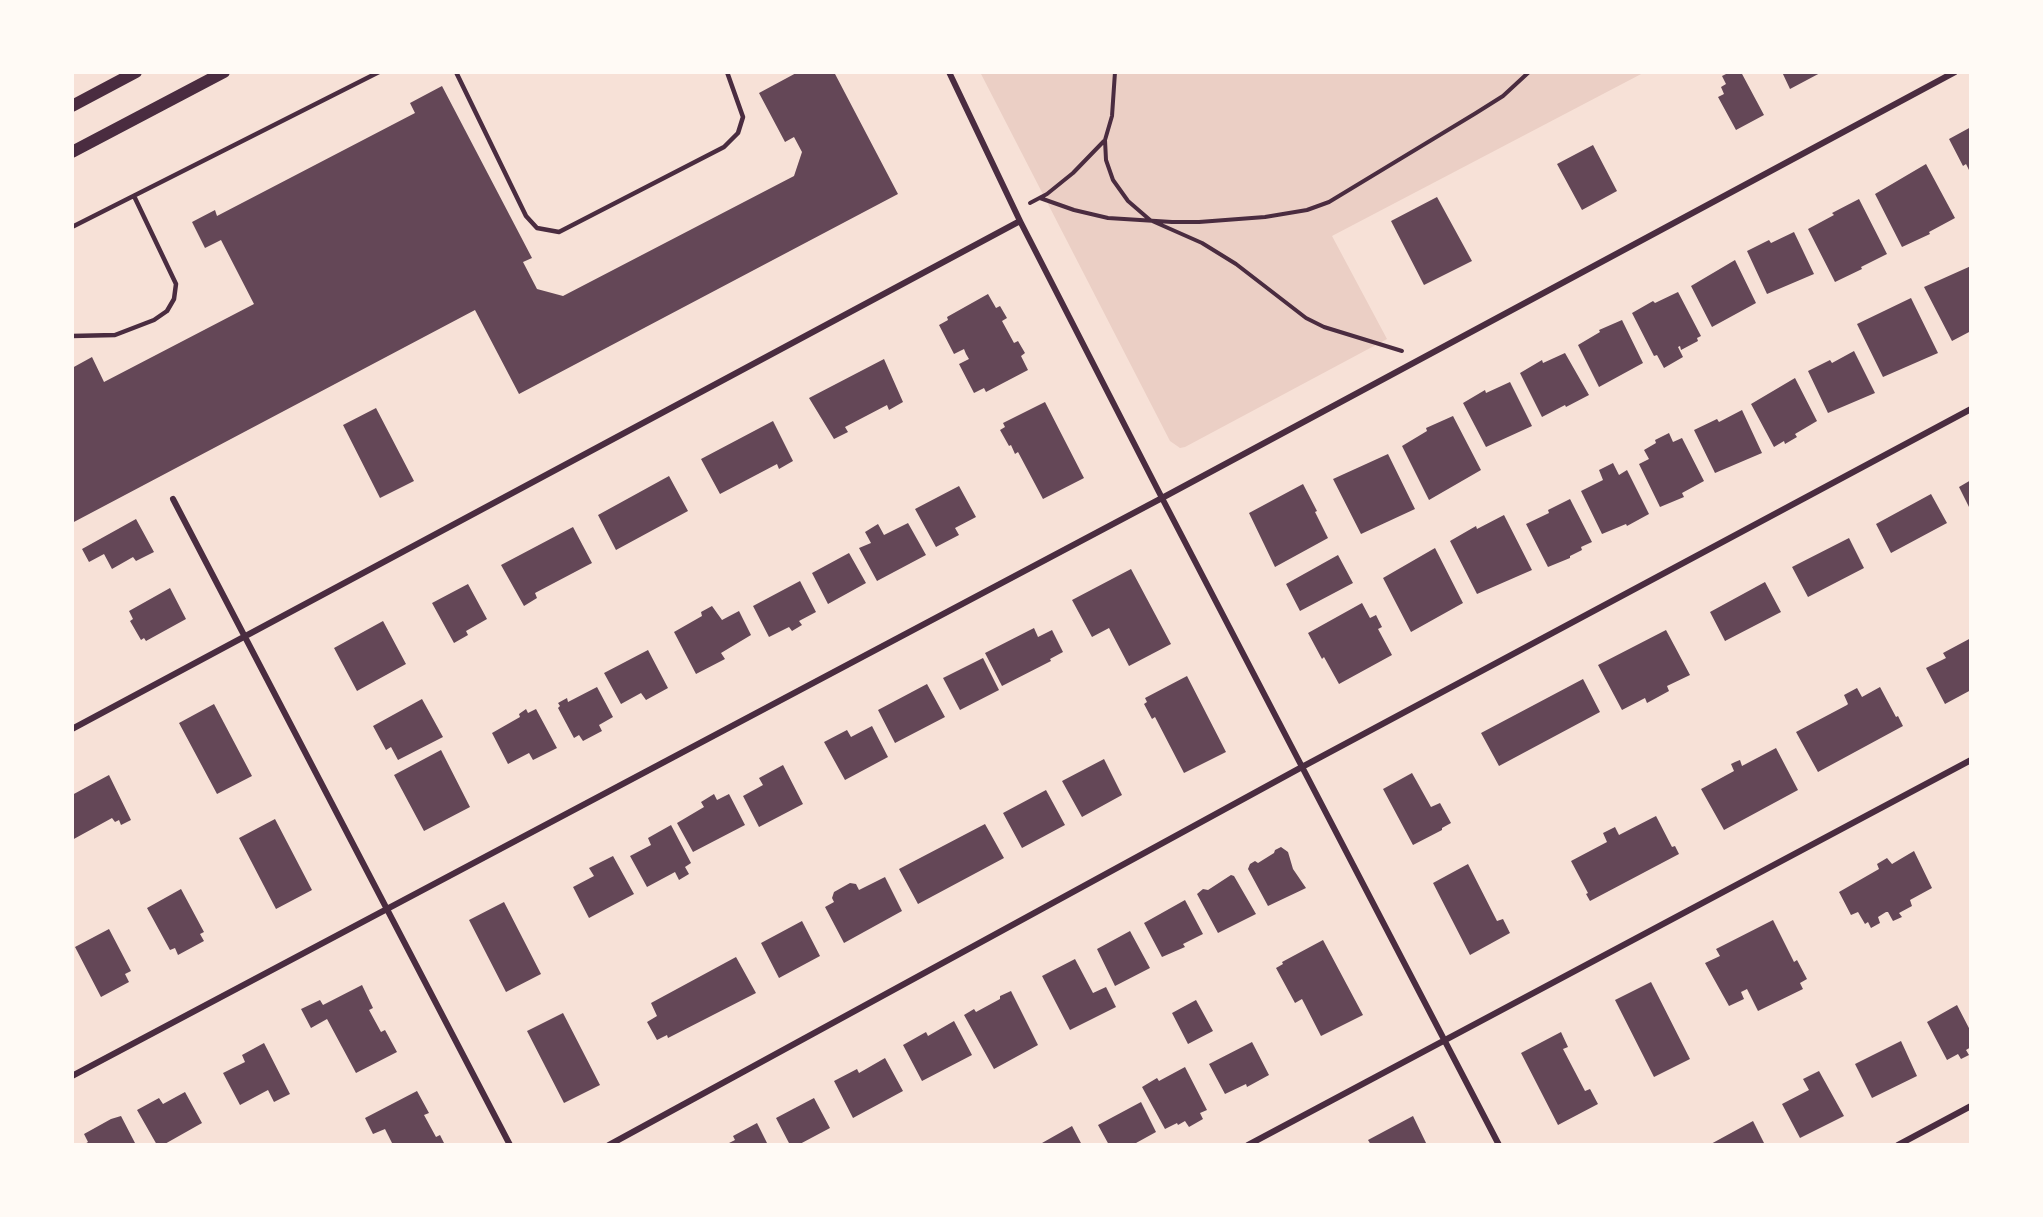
<!DOCTYPE html>
<html>
<head>
<meta charset="utf-8">
<style>
	body { margin:0 }
	#map { position:relative; width:2043px; height:1217px; overflow:hidden; background:#f7e1d7; font-family:"Roboto Serif",serif }
	canvas { display:block }
	.frame { position:absolute; inset:0; border:74px solid #fffaf5; pointer-events:none }
</style>
</head>
<body>
<div id="map">
<canvas width="2043" height="1217"></canvas>
<div class="frame"></div>
</div>
<script>
const ctx = document.querySelector('canvas').getContext('2d');
ctx.lineJoin = 'round';
function paint(path, color) {
  ctx.fillStyle = color;
  ctx.fill(path, 'evenodd');
}
function toPath(rows) {
  const path = new Path2D();
  for (const r of rows) {
    path.moveTo(r[0], r[1]);
    for (let i = 2; i < r.length; i += 2) path.lineTo(r[i], r[i + 1]);
  }
  return path;
}
function trace(path, color, width, dash) {
  ctx.strokeStyle = color;
  ctx.lineWidth = width;
  ctx.lineCap = dash ? 'butt' : 'round';
  ctx.setLineDash(dash || []);
  ctx.stroke(path);
}
const green = toPath([
	[980,72,1645,72,1332,236,1387,339,1185,447,1180,448,1170,441]
]);
const building = toPath([
	[798,72,834,72,898,194,519,394,475,310,72,523,72,368,92,357,104,382,254,304,221,240,205,248,192,222,215,210,217,216,415,113,410,103,442,86,532,258,523,262,537,289,563,296,794,176,802,152,794,137,785,142,759,93],
	[1730,72,1741,72,1764,115,1736,130,1718,97,1724,94,1721,87,1726,84,1722,76],
	[1782,72,1822,72,1790,89],
	[1971,127,1971,174,1966,164,1963,166,1949,139],
	[1593,145,1617,191,1582,210,1557,164],
	[1926,164,1955,218,1929,232,1930,234,1902,247,1875,194],
	[1437,197,1472,261,1424,285,1391,221],
	[1859,199,1887,254,1861,267,1862,269,1835,282,1808,229,1834,215,1832,213],
	[1794,232,1814,274,1767,294,1747,251,1769,240,1771,243],
	[1735,260,1756,303,1712,327,1691,286],
	[1971,266,1971,331,1952,341,1924,287],
	[1678,292,1701,336,1697,338,1698,341,1681,350,1680,346,1678,347,1683,357,1664,368,1657,355,1654,356,1632,313,1653,301,1655,303],
	[988,294,996,308,1000,306,1007,318,1002,321,1014,343,1018,341,1025,353,1021,356,1028,370,986,392,984,388,974,393,959,364,969,359,966,354,964,349,954,354,939,325,948,320,947,317],
	[1911,298,1938,353,1883,377,1857,324],
	[1622,320,1643,363,1599,387,1578,345,1600,332,1599,330],
	[1854,351,1875,393,1828,413,1808,371,1830,360,1832,363],
	[1565,353,1589,395,1566,407,1565,405,1542,417,1520,373,1542,360,1543,363],
	[884,359,903,402,889,410,887,405,845,427,848,432,834,439,809,398],
	[1795,378,1817,421,1795,434,1797,437,1785,444,1784,441,1774,447,1751,404],
	[1510,382,1532,426,1486,447,1463,403,1485,390,1486,393],
	[1045,402,1084,478,1043,499,1018,452,1015,454,1011,445,1009,446,1000,430,1005,427,1003,423],
	[376,408,414,481,380,498,343,425],
	[1742,410,1762,453,1715,473,1694,430,1717,419,1719,422],
	[1453,416,1481,470,1429,500,1402,446,1427,431,1426,428],
	[773,421,793,461,779,469,777,464,720,494,701,459],
	[1669,433,1673,442,1682,438,1704,481,1682,493,1684,497,1660,507,1639,464,1649,459,1644,450,1656,443,1655,440],
	[1388,454,1415,509,1361,534,1333,479],
	[1613,463,1619,475,1627,470,1649,514,1627,526,1626,524,1602,534,1581,491,1603,480,1599,470],
	[669,476,688,511,616,550,598,515],
	[1971,480,1971,511,1959,487],
	[1303,484,1317,511,1315,512,1328,538,1275,567,1249,513],
	[959,486,976,517,955,528,959,535,936,547,915,509],
	[1931,494,1947,523,1891,553,1876,524],
	[1570,499,1592,542,1581,547,1582,550,1570,556,1570,558,1548,567,1526,524,1549,513,1548,510],
	[1504,515,1532,570,1477,594,1450,541,1476,526,1477,529],
	[136,519,154,552,136,561,133,557,112,569,104,554,89,562,82,549],
	[908,523,926,555,877,581,859,548,871,543,865,532,878,524,884,535],
	[573,527,592,563,535,593,537,598,524,606,501,565],
	[1849,538,1864,568,1808,597,1792,567],
	[1435,548,1463,603,1411,632,1383,578],
	[849,553,866,583,828,604,812,573],
	[1338,555,1353,583,1300,611,1286,584],
	[1131,569,1171,644,1129,666,1109,628,1092,637,1072,600],
	[800,581,816,612,799,621,802,625,792,631,789,627,769,637,753,606],
	[1765,582,1781,612,1725,641,1710,612],
	[468,584,487,619,466,631,468,635,454,643,432,603],
	[170,588,186,619,146,641,144,638,141,640,130,621,133,619,129,611],
	[1362,603,1370,618,1376,615,1382,627,1378,629,1392,655,1339,684,1324,657,1322,659,1308,633],
	[712,606,722,620,739,611,751,635,721,653,725,659,696,674,674,632,702,616,701,612],
	[383,621,406,664,357,691,334,648],
	[1034,628,1038,637,1052,630,1063,652,1050,659,1051,661,1002,686,985,653],
	[1666,630,1690,675,1667,686,1669,691,1647,703,1645,698,1622,710,1598,665],
	[1971,638,1971,690,1945,704,1926,668,1946,658,1943,653],
	[648,650,668,688,646,700,641,693,621,704,604,673],
	[983,658,999,690,960,710,943,678],
	[1187,676,1226,752,1184,773,1155,717,1152,719,1144,704,1147,702,1145,698],
	[1583,679,1600,712,1499,766,1481,733],
	[927,684,945,717,895,743,878,710],
	[597,687,613,717,599,725,602,731,583,741,579,735,574,738,558,708,560,706,558,703,567,698,568,702],
	[1880,687,1896,717,1898,716,1903,726,1818,772,1796,732,1847,705,1848,704,1844,695,1857,688,1862,697],
	[422,699,443,737,398,760,391,747,386,750,373,726],
	[214,704,252,776,217,794,179,723],
	[526,709,528,713,536,709,557,748,533,760,529,753,508,764,492,733,520,717,519,714],
	[872,726,888,757,845,780,824,742,847,730,851,737],
	[1776,748,1798,790,1724,830,1701,789,1734,771,1731,764,1735,762,1740,760,1742,766],
	[441,750,470,807,424,831,394,775],
	[1104,759,1122,795,1082,817,1062,781],
	[783,765,803,804,759,827,743,796,763,785,759,778],
	[1412,773,1431,807,1440,803,1451,823,1442,828,1442,830,1413,845,1383,789],
	[109,775,131,820,121,825,119,820,115,822,112,818,72,840,72,795],
	[1046,790,1065,825,1022,848,1003,813],
	[714,794,717,800,729,794,745,825,693,852,677,823,704,807,701,802],
	[1656,816,1672,847,1675,846,1679,854,1590,901,1586,894,1588,893,1571,861,1607,842,1603,833,1615,827,1619,835],
	[275,819,312,890,276,909,239,838],
	[985,824,1004,858,918,904,899,869],
	[671,825,691,863,685,867,689,874,679,880,675,872,647,887,630,856,651,845,648,838],
	[1281,847,1288,852,1293,869,1306,888,1268,906,1248,869,1250,864,1255,861,1258,863,1274,853,1275,850],
	[1914,851,1932,888,1910,900,1912,906,1899,913,1902,917,1893,921,1888,912,1886,912,1878,917,1880,923,1871,928,1868,922,1865,924,1858,912,1851,915,1839,892,1879,869,1877,864,1887,858,1892,864],
	[613,856,634,894,589,918,573,887,594,876,589,868],
	[1468,864,1497,921,1503,919,1510,933,1470,955,1433,883],
	[1231,875,1234,876,1256,914,1218,933,1197,894,1203,889,1208,890],
	[885,877,902,911,844,943,825,907,834,902,832,898,834,892,850,883,856,884,859,890],
	[181,889,204,932,200,934,204,941,178,955,175,948,170,950,147,908],
	[1185,900,1203,934,1183,944,1185,947,1162,957,1144,923],
	[504,902,541,974,506,992,469,920],
	[1773,920,1794,962,1797,960,1807,979,1800,983,1803,989,1758,1011,1747,989,1741,992,1744,999,1729,1006,1705,963,1720,956,1716,949],
	[802,921,820,956,779,978,761,943],
	[109,929,131,971,125,974,129,982,101,997,75,947],
	[1130,931,1150,968,1115,986,1097,949],
	[1323,940,1363,1015,1321,1036,1302,999,1295,1003,1276,968,1283,964,1282,962],
	[736,957,756,993,668,1038,667,1035,657,1040,647,1022,657,1016,651,1003],
	[1075,959,1093,993,1106,987,1116,1007,1070,1030,1042,976],
	[1651,982,1690,1059,1654,1077,1615,1000],
	[362,985,373,1008,369,1010,381,1032,385,1030,397,1052,356,1073,327,1019,311,1028,301,1009,320,1000,323,1005],
	[1011,991,1038,1045,994,1069,964,1015,974,1009,976,1012,1000,999,1000,996],
	[1196,1000,1213,1031,1188,1044,1172,1013],
	[1957,1005,1971,1032,1971,1047,1966,1050,1969,1055,1961,1059,1958,1054,1947,1060,1927,1022],
	[563,1013,600,1085,564,1103,527,1031],
	[954,1021,972,1055,922,1081,903,1045,926,1032,928,1036],
	[1561,1032,1568,1047,1563,1049,1585,1091,1590,1089,1598,1104,1558,1125,1521,1053],
	[1901,1041,1917,1076,1872,1098,1855,1064],
	[1252,1042,1269,1075,1247,1087,1246,1084,1225,1094,1209,1064],
	[264,1043,290,1094,274,1102,268,1090,240,1105,223,1073,245,1062,242,1055],
	[885,1058,903,1091,853,1118,834,1081,857,1069,859,1073],
	[1185,1067,1207,1110,1200,1113,1203,1119,1189,1127,1185,1121,1178,1125,1177,1123,1165,1129,1142,1087,1157,1078,1159,1081],
	[1819,1071,1844,1116,1800,1138,1782,1104,1809,1090,1803,1079],
	[417,1091,429,1113,424,1115,436,1137,440,1135,445,1145,393,1145,385,1129,373,1134,365,1118],
	[185,1092,202,1123,163,1145,157,1145,137,1110,159,1098,163,1104],
	[814,1098,830,1128,798,1145,790,1145,776,1118],
	[1141,1102,1156,1132,1136,1143,1137,1145,1109,1145,1098,1125],
	[121,1116,135,1143,132,1145,83,1145,88,1142,84,1134,111,1119],
	[1413,1116,1427,1145,1371,1145,1368,1140],
	[1753,1121,1765,1145,1709,1145],
	[757,1123,768,1145,725,1145,735,1140,733,1136],
	[1072,1126,1082,1145,1043,1145,1042,1143]
]);
const path = toPath([
	[1115,72,1112,116,1105,140,1106,160,1113,180,1128,201,1150,220,1202,243,1236,264,1306,318,1324,327,1402,351],
	[1040,198,1074,210,1108,218,1172,222,1199,222,1265,217,1307,210,1329,202,1476,113,1503,96,1529,72],
	[1030,203,1047,194,1073,173,1104,141]
]);
const service = toPath([
	[456,72,526,216,537,228,559,232,724,147,738,133,743,117,727,72],
	[72,227,379,72],
	[72,336,115,335,154,320,167,311,174,299,176,284,134,196]
]);
const minor = toPath([
	[949,72,1020,221,1162,498,1499,1145],
	[173,499,510,1145],
	[72,729,1020,221],
	[72,1076,1162,498,1955,72],
	[609,1145,1302,767,1971,409],
	[1248,1145,1971,760],
	[1898,1145,1971,1106]
]);
const secondary = toPath([
	[72,106,136,72],
	[72,152,224,72]
]);
paint(green, '#ebcfc5');
paint(building, '#644757');
trace(path, '#4a2c40', 4);
trace(service, '#4a2c40', 4.5);
trace(minor, '#4a2c40', 6);
trace(secondary, '#4a2c40', 12);
</script>
</body>
</html>
